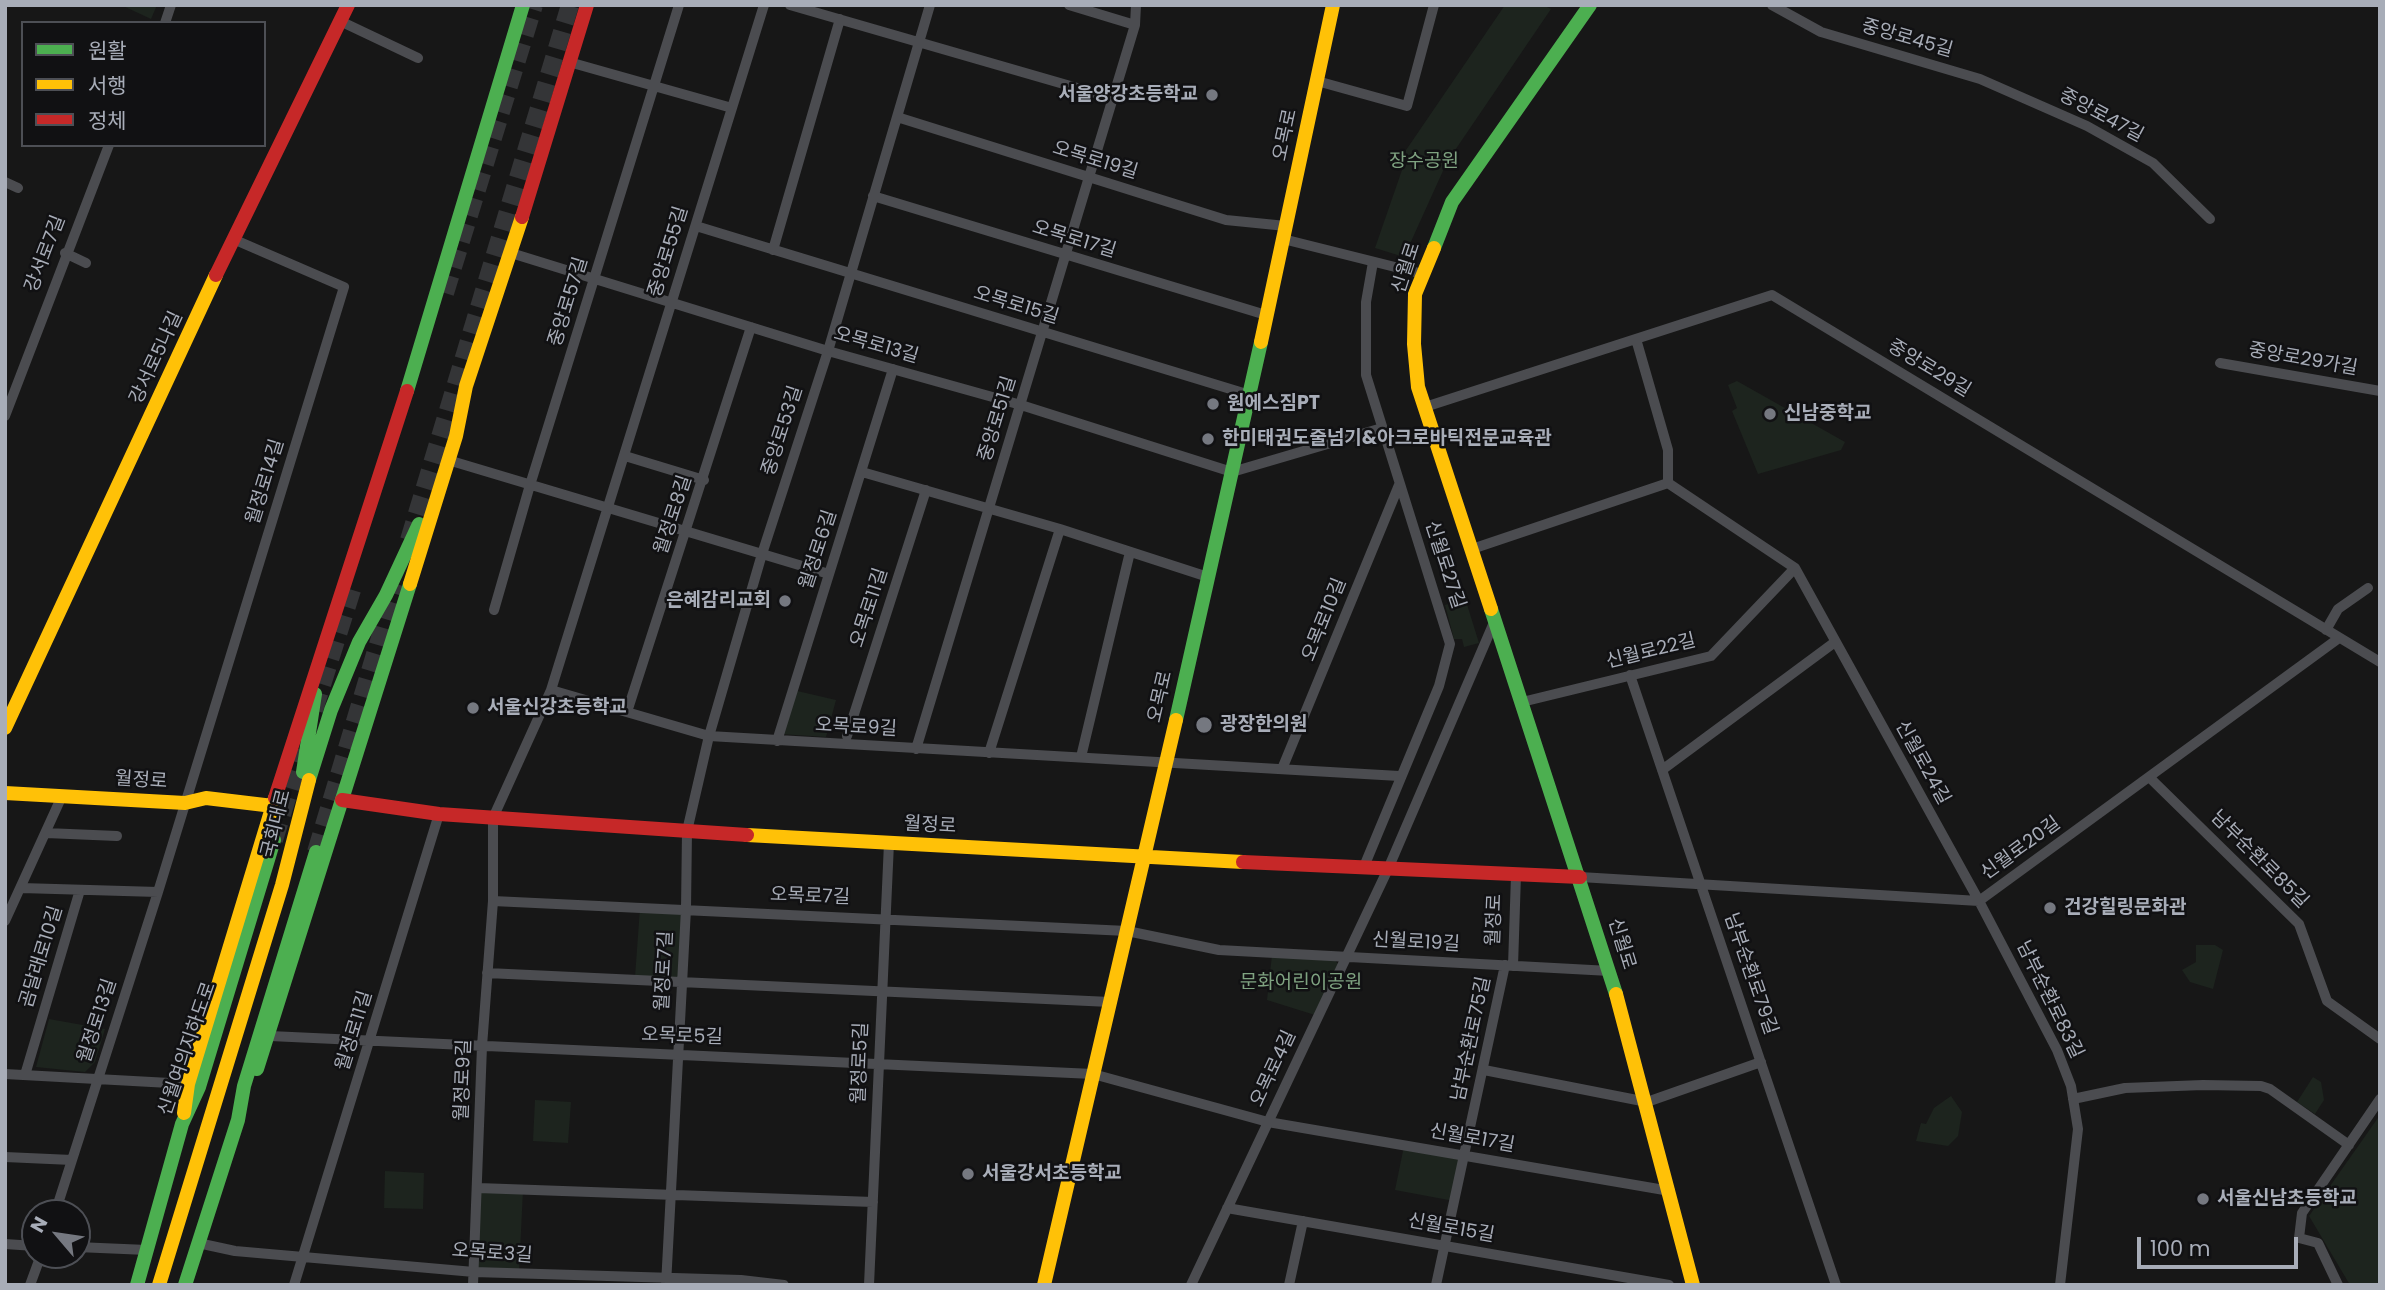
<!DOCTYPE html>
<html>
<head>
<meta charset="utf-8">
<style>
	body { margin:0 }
	#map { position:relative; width:2385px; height:1290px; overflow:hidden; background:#171717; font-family:Poppins,"Noto Sans KR",sans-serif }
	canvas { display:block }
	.frame { position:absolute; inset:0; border:7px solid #a8adb8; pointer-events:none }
	.legend { position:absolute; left:21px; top:21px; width:245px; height:126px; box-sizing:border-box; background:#111113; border:2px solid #4d4f55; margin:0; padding:9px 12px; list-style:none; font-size:21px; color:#a8adb8 }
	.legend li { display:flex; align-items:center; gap:14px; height:35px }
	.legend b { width:35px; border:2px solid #4d4f55 }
	.north { position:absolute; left:21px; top:1199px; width:70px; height:70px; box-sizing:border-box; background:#111113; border:2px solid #4d4f55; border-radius:50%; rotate:299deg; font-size:19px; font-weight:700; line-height:28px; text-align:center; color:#a8adb8 }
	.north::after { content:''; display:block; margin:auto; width:24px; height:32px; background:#757880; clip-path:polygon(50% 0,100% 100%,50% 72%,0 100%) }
	.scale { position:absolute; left:2137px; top:1237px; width:161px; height:32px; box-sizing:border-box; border:4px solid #a8adb8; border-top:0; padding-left:9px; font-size:21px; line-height:24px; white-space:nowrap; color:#a8adb8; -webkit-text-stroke:5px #111113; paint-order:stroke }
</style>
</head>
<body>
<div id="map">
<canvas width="2385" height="1290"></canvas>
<div class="frame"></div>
<ul class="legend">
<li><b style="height:9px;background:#4caf50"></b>원활</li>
<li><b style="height:9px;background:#ffc107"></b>서행</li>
<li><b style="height:9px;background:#c62828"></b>정체</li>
</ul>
<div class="north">N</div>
<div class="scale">100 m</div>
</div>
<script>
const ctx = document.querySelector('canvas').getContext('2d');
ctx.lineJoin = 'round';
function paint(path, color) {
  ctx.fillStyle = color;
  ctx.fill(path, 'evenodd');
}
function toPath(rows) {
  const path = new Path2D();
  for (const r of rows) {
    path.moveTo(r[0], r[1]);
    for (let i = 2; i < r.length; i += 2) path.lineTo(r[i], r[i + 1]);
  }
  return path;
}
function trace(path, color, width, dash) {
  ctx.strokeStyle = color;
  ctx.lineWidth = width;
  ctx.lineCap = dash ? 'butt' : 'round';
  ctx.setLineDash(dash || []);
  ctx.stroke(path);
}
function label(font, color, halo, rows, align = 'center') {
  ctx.font = font + ' Poppins,"Noto Sans KR",sans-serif';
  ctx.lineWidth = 5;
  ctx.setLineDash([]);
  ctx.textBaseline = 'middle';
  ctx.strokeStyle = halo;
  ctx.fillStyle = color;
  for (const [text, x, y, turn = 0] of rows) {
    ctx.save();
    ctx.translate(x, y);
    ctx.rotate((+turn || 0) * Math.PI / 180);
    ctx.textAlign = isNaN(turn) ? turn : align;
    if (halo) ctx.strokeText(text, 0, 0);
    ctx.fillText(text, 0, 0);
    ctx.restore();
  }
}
const green = toPath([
	[121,5,157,5,151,19],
	[1505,5,1543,5,1551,9,1447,162,1404,257,1375,248,1402,170,1402,156],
	[1737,381,1845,442,1841,450,1758,474,1732,411,1737,408,1728,385],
	[1465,598,1479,643,1464,647,1462,639,1454,639,1445,605],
	[793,690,836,700,826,737,780,734],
	[640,908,685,910,681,980,635,977],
	[2196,945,2215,945,2223,950,2213,989,2190,982,2182,970,2196,962],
	[1272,955,1331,956,1339,965,1315,1015,1267,1000],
	[49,1019,105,1029,95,1062,85,1072,36,1067],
	[2313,1077,2321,1082,2324,1100,2315,1114,2297,1102],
	[1951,1096,1962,1112,1958,1136,1948,1146,1916,1141,1921,1123,1926,1124,1934,1108],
	[535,1100,571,1102,568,1143,533,1141],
	[2380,1115,2380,1285,2350,1285,2309,1216],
	[1404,1146,1462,1157,1454,1201,1395,1190],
	[385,1171,424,1173,423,1209,384,1208],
	[478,1188,523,1190,519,1273,474,1272]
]);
const highwayTunnel = toPath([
	[445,293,534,5],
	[409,540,570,5],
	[314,710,353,587],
	[274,840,302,750],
	[316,852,396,584]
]);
const street = toPath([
	[790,5,1112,98],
	[1069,5,1135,25],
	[1772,5,1821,32,1980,79,2087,126,2153,163,2210,219],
	[340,21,418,58],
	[165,23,171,5],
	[569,62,732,108],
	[1317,81,1407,106,1434,5],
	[897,117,1226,220,1286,226],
	[5,182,18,188],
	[873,196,1266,315],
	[696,226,1250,395],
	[1283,239,1423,274],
	[773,250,840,19],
	[65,253,86,263],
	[511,253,828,351,1021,405,1232,472,1382,428],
	[1636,339,1668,450,1668,483],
	[2220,363,2380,391],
	[1425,407,1772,295,2380,662],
	[5,416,109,145],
	[625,456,704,480],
	[448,460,829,574],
	[862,472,1060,529,1208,577],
	[1668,483,1795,568,1979,901,2057,1050,2071,1086,2078,1129,2060,1285],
	[1472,549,1668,483],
	[494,610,530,485,679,5],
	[2326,630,2338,609,2368,588],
	[1630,675,1836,1285],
	[551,690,709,736,1399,776],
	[1522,702,1711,656,1795,568],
	[627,712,751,327],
	[847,736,926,490],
	[777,741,893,369],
	[916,749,1135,25,1136,5],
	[989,753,1060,529],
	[1081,757,1130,552],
	[1282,769,1399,485],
	[1662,770,1835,642],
	[2149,777,2299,924,2327,1001,2380,1039],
	[46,833,117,836],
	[1363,869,1439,686,1450,644,1366,375,1366,302,1373,262],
	[1580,877,1979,901,2339,638],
	[21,888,158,892],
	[493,901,1127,931,1219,950,1610,971],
	[5,921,62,796],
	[1513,966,1516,875],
	[487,973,1110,1002],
	[270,1036,1093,1074,1268,1122,1670,1191],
	[1484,1070,1647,1102,1761,1062],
	[5,1074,188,1084],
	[25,1075,80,890],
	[2073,1099,2125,1088,2203,1085,2261,1086,2270,1089,2349,1145],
	[5,1157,72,1160],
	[478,1188,873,1202],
	[1227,1208,1669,1285],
	[55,1213,158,892,344,287,233,239],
	[198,1243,235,1251,474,1272,741,1280,784,1285],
	[5,1244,35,1246],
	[77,1247,147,1250],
	[30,1285,41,1255],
	[294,1285,439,814],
	[473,1285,482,1046,493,901,493,818,551,690,764,5],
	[666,1285,686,909,687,831,709,736,762,554,828,351,930,5],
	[869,1285,889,843],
	[1191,1285,1388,869,1495,620],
	[1289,1285,1303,1221],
	[1436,1285,1505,965],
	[2338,1285,2318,1243,2299,1238,2302,1213,2380,1099]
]);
const fast = toPath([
	[1434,248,1452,202,1590,5],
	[407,391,523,5],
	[1491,609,1616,994],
	[1176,720,1261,342],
	[303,772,315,694],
	[309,780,331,710,359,642,386,595,419,524],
	[257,1069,410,584],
	[137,1285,182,1124,199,1087,274,840],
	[185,1285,238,1120,244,1086,316,852]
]);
const slow = toPath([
	[1434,248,1415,294,1414,344,1418,387,1491,609],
	[1261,342,1333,5],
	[410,584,456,436,466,386,522,217],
	[5,728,216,275],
	[5,793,185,803,206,798,273,806],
	[747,835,1243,862],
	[1616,994,1693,1285],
	[184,1113,188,1084,275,798],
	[159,1285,282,885,309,780],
	[1044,1285,1176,720]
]);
const jam = toPath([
	[522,217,587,5],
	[216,275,348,5],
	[275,798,407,391],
	[342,800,439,814,747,835],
	[1243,862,1580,877]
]);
const markers = [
	[1212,95,7,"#757880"],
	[1213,404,7,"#757880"],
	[1770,414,7,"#757880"],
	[1208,439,7,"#757880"],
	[785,601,7,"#757880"],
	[473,708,7,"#757880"],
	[1204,725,9,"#757880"],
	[2050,908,7,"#757880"],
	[968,1174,7,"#757880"],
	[2203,1199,7,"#757880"]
];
const streetNames = [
	["중앙로45길",1907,39,16],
	["중앙로47길",2101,116,28],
	["오목로",1286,135,-78],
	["오목로19길",1095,161,17],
	["오목로17길",1074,240,17],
	["중앙로55길",669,252,-73],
	["강서로7길",46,254,-69],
	["신월로",1407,268,-72],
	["중앙로57길",569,302,-73],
	["오목로15길",1016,306,17],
	["오목로13길",876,346,16],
	["강서로5나길",157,358,-65],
	["중앙로29가길",2303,360,10],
	["중앙로29길",1929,369,31],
	["중앙로51길",998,419,-73],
	["중앙로53길",783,431,-72],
	["월정로14길",266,482,-73],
	["월정로8길",674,515,-72],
	["월정로6길",819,550,-72],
	["신월로27길",1444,565,72],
	["오목로11길",870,608,-72],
	["오목로10길",1325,620,-68],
	["신월로22길",1651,652,-14],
	["오목로",1161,697,-77],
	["오목로9길",856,728,3],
	["신월로24길",1922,763,61],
	["월정로",141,781,4],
	["국회대로",277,824,-76],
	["월정로",930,826,3],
	["신월로20길",2021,849,-36],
	["남부순환로85길",2259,860,45],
	["오목로7길",810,897,2],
	["월정로",1495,920,-88],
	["신월로19길",1416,943,3],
	["신월로",1621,944,73],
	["곰달래로10길",42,957,-73],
	["월정로7길",665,971,-87],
	["남부순환로79길",1750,974,71],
	["남부순환로83길",2049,1000,64],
	["월정로13길",98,1021,-72],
	["월정로11길",355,1031,-73],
	["오목로5길",682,1037,2],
	["남부순환로75길",1472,1039,-78],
	["신월여의지하도로",188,1049,-71],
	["월정로5길",861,1063,-88],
	["오목로4길",1274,1069,-65],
	["월정로9길",464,1080,-88],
	["신월로17길",1472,1139,10],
	["신월로15길",1451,1229,10],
	["오목로3길",492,1254,4]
];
const poiNames = [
	["서울양강초등학교",1198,95,"right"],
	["원에스짐PT",1227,404],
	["신남중학교",1784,414],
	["한미태권도줄넘기&아크로바틱전문교육관",1222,439],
	["은혜감리교회",771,601,"right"],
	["서울신강초등학교",487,708],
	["광장한의원",1220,725],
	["건강힐링문화관",2064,908],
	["서울강서초등학교",982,1174],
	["서울신남초등학교",2217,1199]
];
const parkNames = [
	["장수공원",1424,162],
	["문화어린이공원",1301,983]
];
paint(green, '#1d241e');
trace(highwayTunnel, '#343537', 18, [18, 9]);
trace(street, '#4b4c50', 10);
trace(fast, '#4caf50', 14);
trace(slow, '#ffc107', 14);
trace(jam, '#c62828', 14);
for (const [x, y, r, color] of markers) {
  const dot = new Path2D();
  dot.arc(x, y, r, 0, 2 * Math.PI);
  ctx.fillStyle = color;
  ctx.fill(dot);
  trace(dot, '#111113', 2.5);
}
label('19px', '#a8adb8', '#111113', streetNames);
label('bold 19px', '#a8adb8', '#111113', poiNames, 'left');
label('19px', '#7fa381', '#111113', parkNames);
</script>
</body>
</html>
